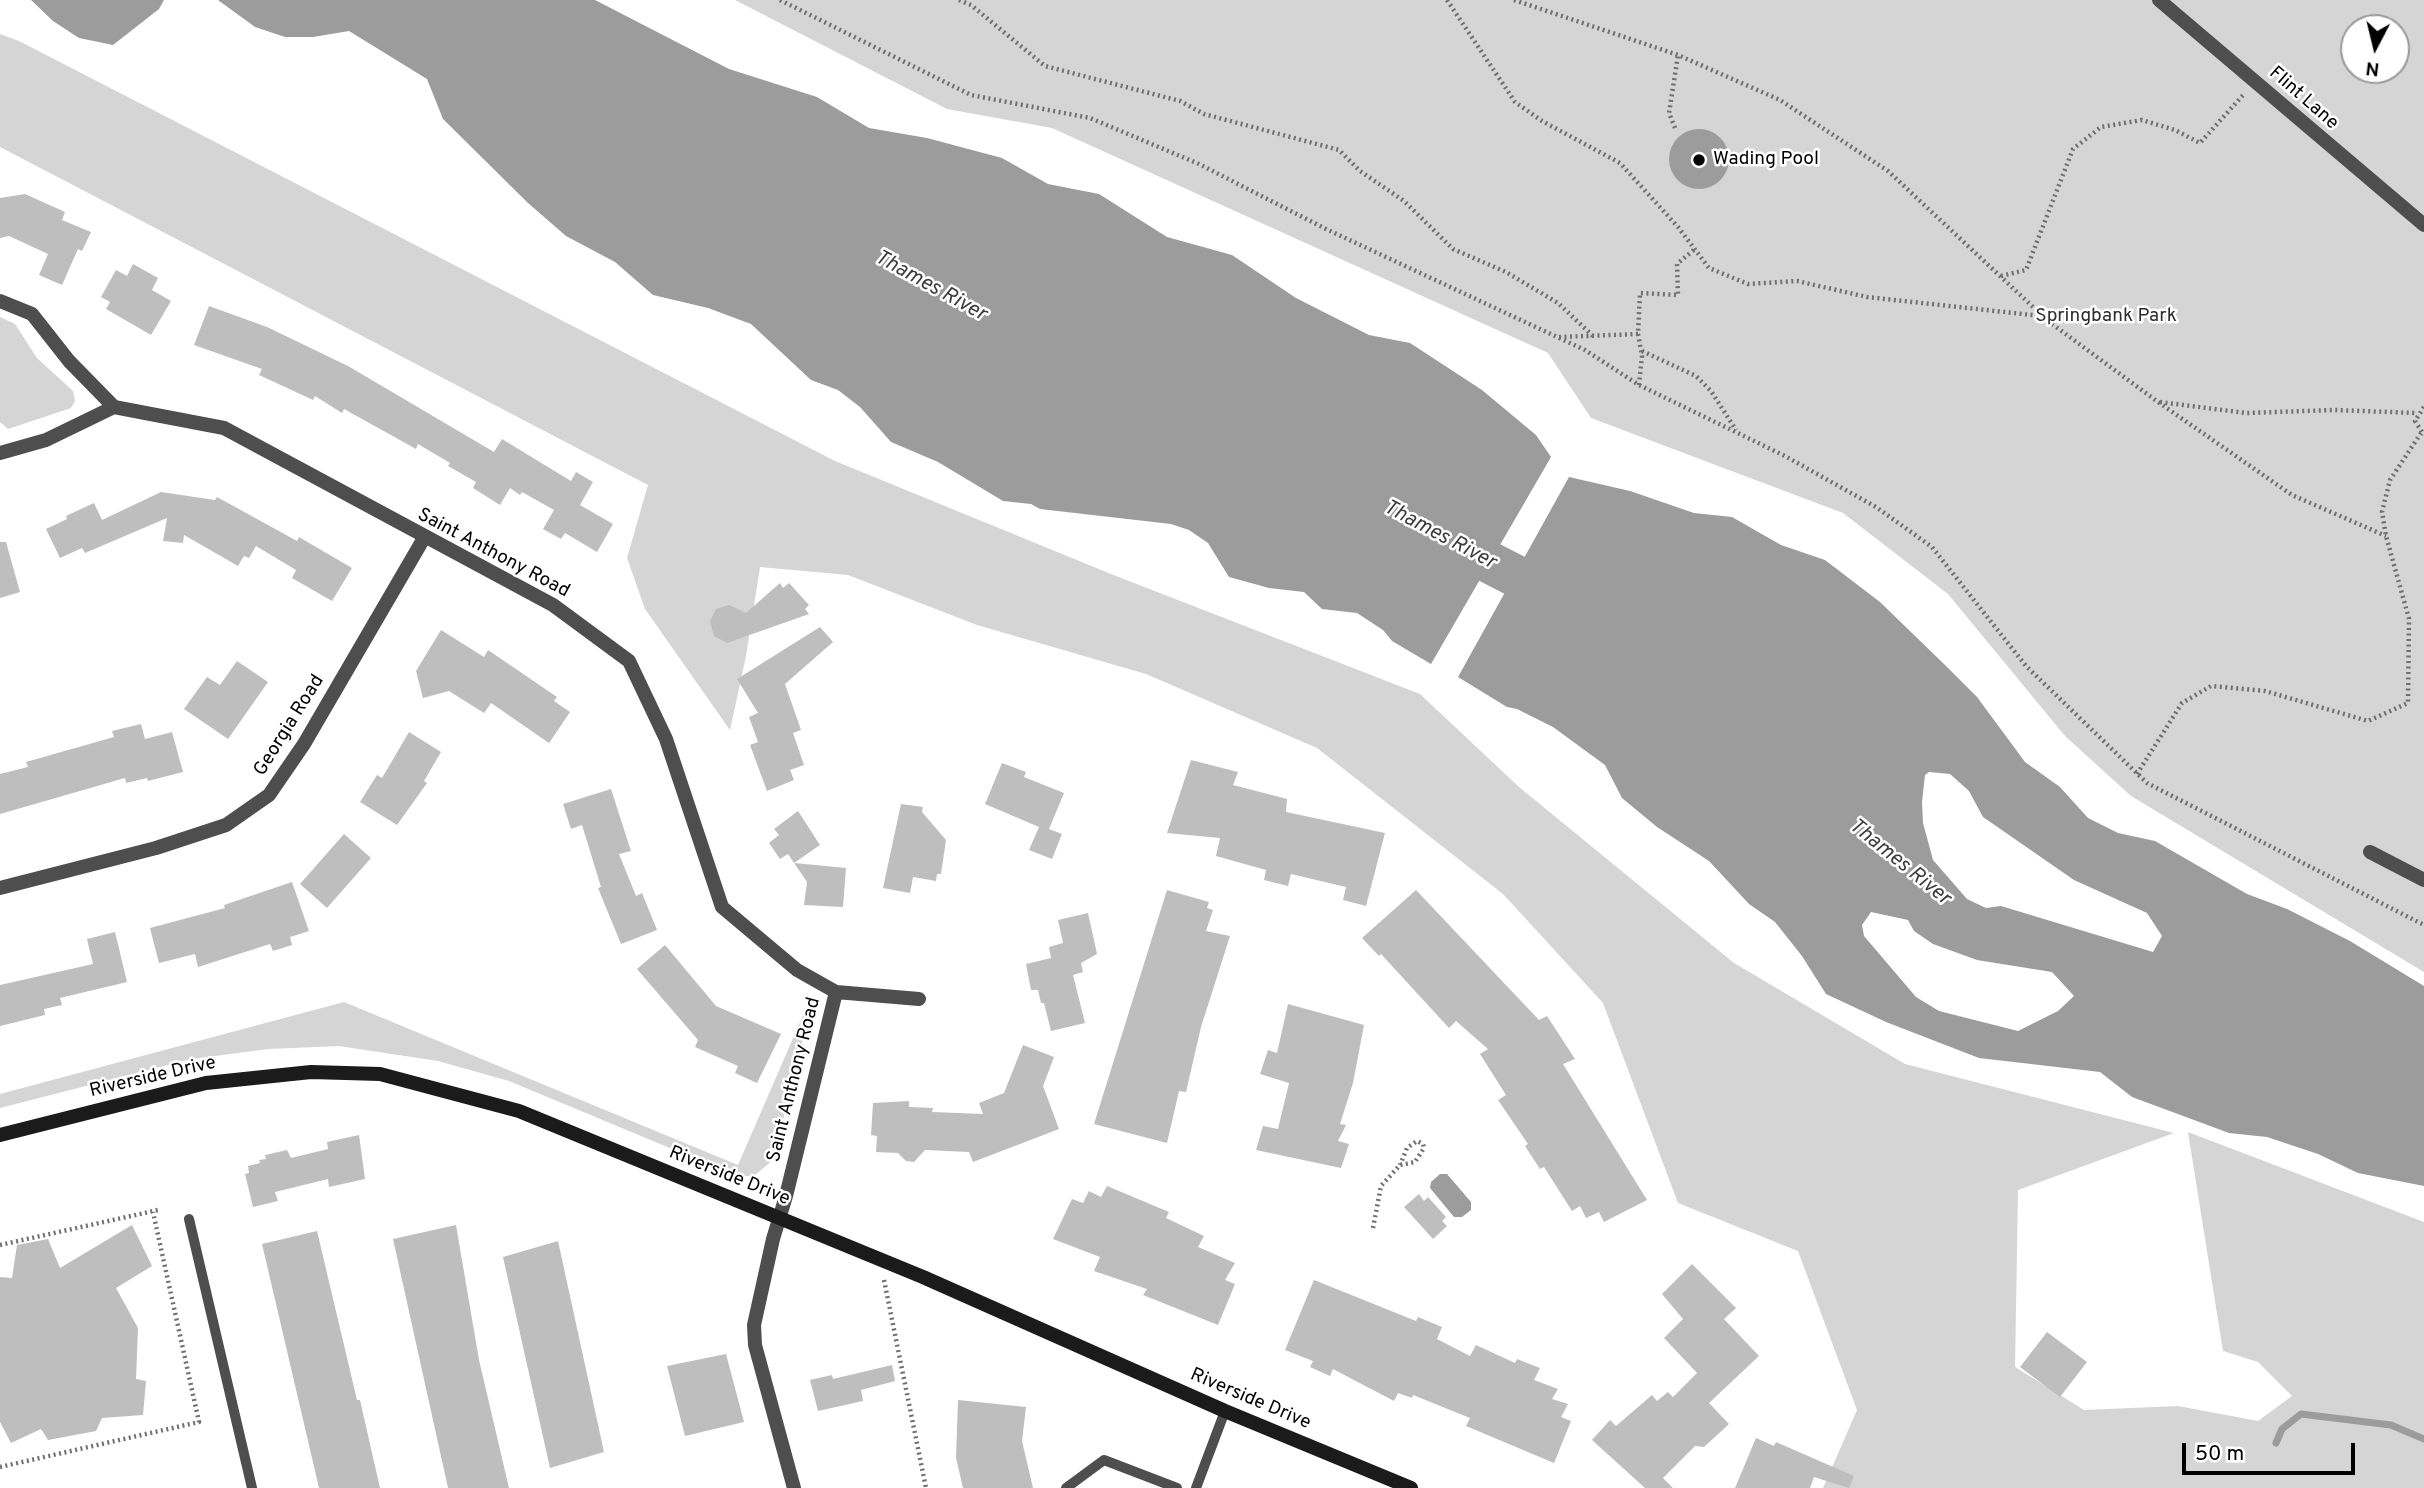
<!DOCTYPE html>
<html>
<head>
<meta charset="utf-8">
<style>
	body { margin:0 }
	#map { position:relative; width:2424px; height:1488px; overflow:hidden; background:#fff; font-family:Overpass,sans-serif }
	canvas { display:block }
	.north { position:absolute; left:2340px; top:14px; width:70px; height:70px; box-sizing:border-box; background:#fff; border:2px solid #999; border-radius:50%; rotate:187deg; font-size:19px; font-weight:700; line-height:28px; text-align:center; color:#000 }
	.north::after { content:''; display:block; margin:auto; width:24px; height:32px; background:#000; clip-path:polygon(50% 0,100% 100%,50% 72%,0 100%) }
	.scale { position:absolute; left:2182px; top:1443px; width:173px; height:32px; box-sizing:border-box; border:4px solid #000; border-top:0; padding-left:9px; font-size:21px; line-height:24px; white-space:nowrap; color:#000; -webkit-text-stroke:5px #fff; paint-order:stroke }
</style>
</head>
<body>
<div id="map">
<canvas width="2424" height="1488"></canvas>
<div class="north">N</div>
<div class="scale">50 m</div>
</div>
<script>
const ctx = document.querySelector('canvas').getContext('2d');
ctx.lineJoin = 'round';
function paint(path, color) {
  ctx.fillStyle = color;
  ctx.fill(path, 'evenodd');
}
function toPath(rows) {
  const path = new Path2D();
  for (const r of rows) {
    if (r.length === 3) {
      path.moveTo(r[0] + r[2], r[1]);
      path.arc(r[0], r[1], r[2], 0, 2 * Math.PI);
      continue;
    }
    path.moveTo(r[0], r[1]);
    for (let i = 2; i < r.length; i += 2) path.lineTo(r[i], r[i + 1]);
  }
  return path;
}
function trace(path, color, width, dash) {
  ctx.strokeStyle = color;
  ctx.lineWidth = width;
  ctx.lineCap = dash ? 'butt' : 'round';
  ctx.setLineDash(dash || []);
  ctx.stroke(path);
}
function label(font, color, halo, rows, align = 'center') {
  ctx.font = font + ' Overpass,sans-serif';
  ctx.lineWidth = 5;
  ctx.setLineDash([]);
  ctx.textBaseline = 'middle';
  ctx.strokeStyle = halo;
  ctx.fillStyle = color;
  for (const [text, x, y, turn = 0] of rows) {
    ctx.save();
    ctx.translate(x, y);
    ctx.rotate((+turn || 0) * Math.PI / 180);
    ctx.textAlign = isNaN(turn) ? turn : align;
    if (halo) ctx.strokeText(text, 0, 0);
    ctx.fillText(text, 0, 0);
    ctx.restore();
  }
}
const green = toPath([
	[735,0,2424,0,2424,972,2131,796,2065,736,1948,594,1843,513,1591,418,1548,353,1052,128,947,109],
	[2354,28,2396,28,2396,70,2354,70],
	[0,34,19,41,835,461,1111,574,1420,694,1519,787,1734,963,1905,1064,2174,1133,2018,1190,2015,1367,2084,1410,2178,1406,2258,1421,2292,1396,2258,1362,2223,1351,2188,1132,2424,1222,2424,1488,1823,1488,1857,1410,1798,1251,1678,1203,1603,1003,1503,894,1317,748,1146,674,977,625,848,575,760,567,746,656,730,730,645,609,627,558,648,485,0,147],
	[0,317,15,324,37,358,73,391,75,401,71,408,8,429,0,422],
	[344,1002,738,1165,807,1006,808,1020,773,1160,754,1176,737,1176,509,1081,438,1061,339,1046,269,1049,191,1059,0,1108,0,1094]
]);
const water = toPath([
	[31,0,164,0,159,9,113,45,79,38,53,21],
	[218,0,595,0,729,69,817,97,869,128,927,138,1002,158,1048,184,1099,194,1167,237,1232,255,1296,298,1369,335,1410,343,1482,390,1536,435,1551,457,1431,664,1392,641,1383,630,1357,613,1322,609,1304,592,1269,588,1229,577,1208,543,1189,530,1171,524,1040,509,1031,504,1003,501,938,462,891,442,860,407,838,390,811,380,751,324,708,308,653,295,615,262,566,236,528,203,443,119,427,79,349,31,313,37,285,37,255,27],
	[1699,159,30],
	[1569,477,1630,491,1694,513,1732,517,1781,545,1825,560,1880,602,1945,665,1977,697,2025,762,2060,787,2088,818,2118,833,2155,841,2247,894,2287,909,2350,941,2424,986,2424,1186,2358,1173,2318,1154,2267,1137,2229,1133,2132,1097,2100,1072,1979,1058,1886,1022,1826,994,1802,956,1775,922,1749,904,1709,861,1657,827,1622,798,1605,765,1553,727,1517,709,1507,707,1458,677],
	[1929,772,1950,774,1969,791,1983,817,2074,880,2147,913,2162,936,2153,952,2001,906,1986,908,1967,899,1933,860,1923,823,1922,802,1925,775],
	[1871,912,1908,920,1914,931,1933,944,1977,960,2052,972,2074,996,2058,1011,2018,1031,1939,1011,1916,997,1864,936,1862,925],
	[1440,1174,1447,1174,1471,1202,1471,1210,1462,1217,1454,1217,1430,1188,1431,1182]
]);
const stream = toPath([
	[2276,1443,2282,1429,2301,1414,2391,1425,2424,1439]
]);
const river = toPath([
	[1440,537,1514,575,1564,607]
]);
const building = toPath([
	[25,194,65,212,62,220,91,232,82,251,78,249,62,285,39,275,48,254,9,236,0,238,0,198],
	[133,264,158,278,152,290,171,301,151,335,106,309,110,302,101,297,116,270,127,276],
	[209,306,267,327,348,366,494,452,502,439,571,481,576,472,593,482,580,505,613,524,597,552,565,533,561,539,543,529,554,510,522,492,520,495,510,488,500,505,473,488,476,482,448,466,450,463,418,444,416,449,344,409,342,413,315,396,313,400,259,375,262,369,194,345],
	[161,492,215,500,217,497,297,541,299,537,352,568,332,601,292,578,296,570,256,546,249,558,244,556,238,566,184,535,183,543,163,541,167,518,85,553,82,548,60,558,46,529,67,519,66,516,94,503,102,520],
	[0,542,6,542,20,592,0,598],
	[780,583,783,588,789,583,809,605,805,609,809,614,727,643,714,636,710,621,716,609,729,605,746,613],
	[820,627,833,642,785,684,801,730,793,733,804,765,790,770,794,780,767,791,750,745,758,742,749,717,758,713,737,679],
	[441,630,484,657,488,650,557,697,554,701,570,712,549,743,491,703,484,713,449,691,423,698,416,671],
	[237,661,268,682,228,739,184,709,207,677,220,685],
	[141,724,145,739,172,732,183,772,148,781,147,778,126,783,125,778,0,814,0,774,28,767,26,762,114,737,112,731],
	[409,732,441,752,424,781,427,783,397,825,360,802,377,775,382,778],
	[1191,760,1238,772,1233,785,1287,799,1286,812,1385,833,1366,906,1343,900,1346,887,1291,874,1288,886,1264,880,1266,870,1216,856,1220,838,1167,833],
	[1002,763,1026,772,1024,777,1064,793,1049,829,1062,834,1052,859,1029,850,1039,827,985,804],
	[611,789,631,851,619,854,636,896,642,893,657,930,621,944,598,888,601,887,582,825,571,829,563,804],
	[901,804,923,807,922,812,946,840,941,874,937,874,936,881,913,877,910,893,883,888],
	[798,811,820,845,794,863,846,868,843,907,804,905,807,882,788,854,780,859,769,843,779,835,774,829],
	[344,834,371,858,327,908,300,884],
	[292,882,309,931,290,937,292,945,273,951,270,944,198,967,195,954,159,963,150,928,225,908,224,905],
	[1167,890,1209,902,1207,908,1213,910,1206,931,1230,936,1201,1027,1186,1092,1179,1091,1167,1143,1094,1124],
	[1416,890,1539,1020,1547,1016,1575,1059,1563,1064,1647,1200,1604,1222,1599,1212,1586,1218,1580,1206,1572,1211,1544,1167,1540,1169,1525,1146,1528,1144,1498,1100,1506,1095,1480,1054,1488,1049,1456,1021,1449,1028,1381,954,1379,956,1362,938],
	[1088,913,1097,954,1081,963,1083,972,1073,975,1085,1023,1051,1031,1044,1003,1041,1003,1038,990,1031,990,1026,964,1051,958,1049,947,1063,943,1058,920],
	[115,932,127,982,60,998,62,1005,44,1009,45,1015,0,1026,0,985,93,964,87,939],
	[665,945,716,1006,781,1034,757,1083,735,1073,738,1066,695,1047,698,1040,637,969],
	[1288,1004,1364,1025,1353,1083,1340,1124,1346,1125,1338,1141,1349,1144,1341,1168,1256,1150,1263,1126,1278,1129,1289,1083,1260,1074,1268,1050,1277,1053],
	[1023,1045,1054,1057,1043,1086,1059,1129,973,1162,969,1152,925,1150,914,1162,906,1161,898,1153,876,1152,877,1136,871,1135,873,1103,909,1101,909,1107,933,1108,932,1112,983,1114,979,1103,1004,1093],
	[359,1135,365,1179,329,1187,328,1179,275,1192,278,1201,253,1207,245,1174,249,1173,248,1166,260,1163,259,1160,266,1159,265,1155,287,1150,291,1158,328,1149,327,1142],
	[1107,1186,1169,1212,1166,1218,1204,1236,1198,1247,1235,1263,1225,1280,1235,1284,1218,1325,1143,1295,1147,1289,1094,1271,1100,1257,1053,1239,1072,1199,1083,1203,1089,1191,1101,1197],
	[1419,1194,1424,1201,1428,1197,1446,1217,1442,1221,1447,1226,1433,1239,1404,1207],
	[132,1225,152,1266,116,1288,138,1328,136,1379,146,1381,143,1415,102,1418,96,1431,48,1440,41,1429,11,1443,0,1422,0,1277,12,1278,17,1245,48,1239,60,1268],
	[456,1225,479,1360,509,1488,448,1488,393,1239],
	[317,1231,357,1400,360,1400,380,1488,319,1488,262,1244],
	[558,1241,604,1452,550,1468,503,1257],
	[1692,1264,1736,1308,1724,1319,1759,1356,1709,1403,1729,1424,1704,1447,1695,1446,1663,1478,1673,1488,1645,1488,1592,1440,1610,1420,1616,1426,1652,1395,1657,1401,1668,1392,1673,1397,1697,1373,1664,1338,1683,1319,1662,1294],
	[1314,1280,1416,1321,1418,1317,1442,1327,1437,1339,1470,1356,1476,1345,1515,1363,1517,1359,1540,1368,1534,1380,1558,1389,1552,1399,1568,1404,1561,1417,1571,1421,1554,1463,1466,1426,1470,1418,1413,1395,1412,1398,1398,1393,1394,1401,1333,1369,1330,1376,1310,1367,1313,1361,1285,1350],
	[2047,1332,2087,1362,2060,1397,2020,1367],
	[726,1354,744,1422,685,1436,667,1366],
	[892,1365,895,1381,861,1390,863,1401,818,1411,810,1380,832,1375,833,1379],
	[958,1400,1026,1407,1022,1441,1033,1488,963,1488,956,1458],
	[1756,1438,1774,1446,1776,1442,1854,1476,1849,1488,1814,1477,1810,1488,1735,1488]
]);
const path = toPath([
	[780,0,971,95,1090,118,1199,164,1326,229,1585,350,1639,385,1785,456,1876,507,1932,547,2026,666,2147,783,2424,925],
	[959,0,971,5,1045,66,1180,101,1204,114,1339,150,1360,171,1404,201,1453,249,1506,272,1558,303,1593,336],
	[1447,0,1515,102,1542,121,1620,163,1678,227,1709,268,1748,284,1797,281,1867,297,2041,316],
	[1514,0,1678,55,1780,100,1888,171,2048,321,2158,402,2292,495,2386,536],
	[1675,128,1669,113,1678,55],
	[2001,276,2026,270,2073,149,2101,127,2142,120,2175,130,2200,143,2245,93],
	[1559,337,1638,334],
	[1642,351,1696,376,1711,391,1736,430],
	[1639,385,1642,356,1638,334,1640,293,1678,295,1677,264,1695,249],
	[2160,402,2246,413,2335,410,2417,413],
	[2424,407,2415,421,2424,435],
	[2137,774,2182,703,2211,686,2265,691,2368,721,2408,703,2409,619,2386,536,2382,512,2390,480,2421,433],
	[1373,1228,1381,1186,1400,1165,1415,1162,1424,1148,1423,1144,1417,1141,1407,1148,1400,1165],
	[0,1245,158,1210],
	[884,1280,926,1488],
	[0,1467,199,1422,153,1212]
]);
const lane = toPath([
	[189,1219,252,1488],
	[1066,1488,1104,1460,1177,1488],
	[1196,1488,1225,1411]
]);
const street = toPath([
	[2159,0,2424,225],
	[0,301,32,314,69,361,114,407],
	[0,453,46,440,114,407,224,428,553,605,629,661,666,739,722,907,797,970,836,992,786,1196,773,1239,754,1325,755,1345,794,1488],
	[2370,852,2424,880],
	[0,888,156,848,226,825,269,795,304,744,424,538],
	[836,992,919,999]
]);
const secondary = toPath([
	[0,1135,206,1083,311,1072,380,1074,519,1111,923,1277,1225,1411,1411,1488]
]);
const markers = [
	[1699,160,7,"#000"]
];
const streetNames = [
	["Flint Lane",2303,99,41],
	["Saint Anthony Road",493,554,28],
	["Georgia Road",290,726,-58],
	["Riverside Drive",153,1078,-13],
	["Saint Anthony Road",795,1080,-76],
	["Riverside Drive",729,1177,22],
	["Riverside Drive",1250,1400,23]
];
const poiNames = [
	["Wading Pool",1713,160]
];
const parkNames = [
	["Springbank Park",2106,317]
];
const waterNames = [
	["Thames River",930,287,29],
	["Thames River",1439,536,28],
	["Thames River",1899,863,39]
];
paint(green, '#d5d5d5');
paint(water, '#9c9c9c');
trace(stream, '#9c9c9c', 7);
trace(river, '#9c9c9c', 42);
paint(building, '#bebebe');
trace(path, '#707070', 4.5, [2, 3.5]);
trace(lane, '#4e4e4e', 10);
trace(street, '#4e4e4e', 14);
trace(secondary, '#1b1b1b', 14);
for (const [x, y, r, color] of markers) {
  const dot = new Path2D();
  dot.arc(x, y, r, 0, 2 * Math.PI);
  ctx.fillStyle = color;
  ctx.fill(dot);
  trace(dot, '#fff', 2.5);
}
label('19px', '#000', '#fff', streetNames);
label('19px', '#000', '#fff', poiNames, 'left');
label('19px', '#2c2c2c', '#fff', parkNames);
label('italic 21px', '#3d3d3d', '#fff', waterNames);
</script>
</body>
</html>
